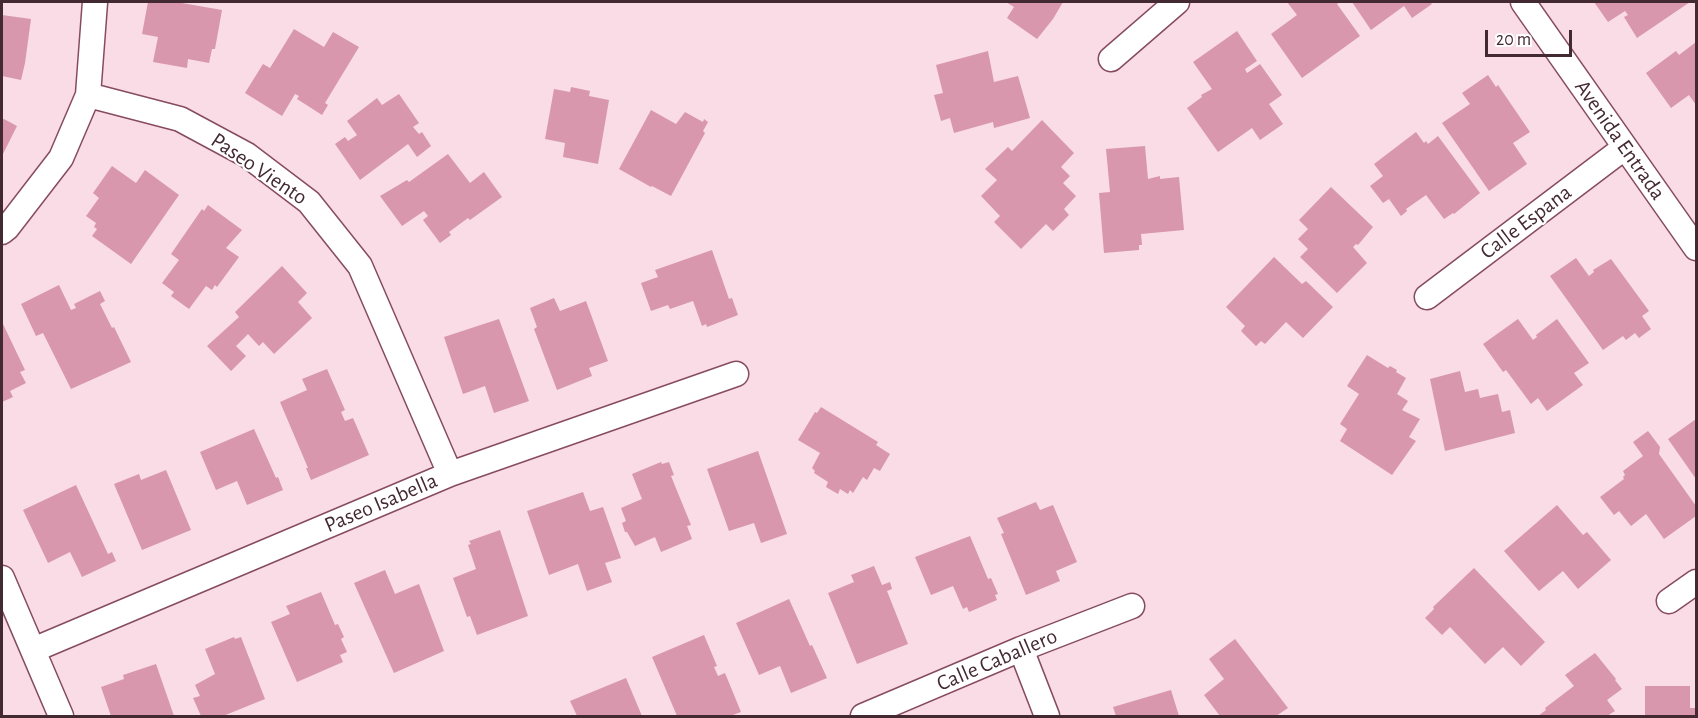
<!DOCTYPE html>
<html>
<head>
<meta charset="utf-8">
<style>
	body { margin:0 }
	#map { position:relative; width:1698px; height:718px; overflow:hidden; background:#f9dce5; font-family:"Alegreya Sans",sans-serif }
	canvas { display:block }
	.frame { position:absolute; inset:0; border:3px solid #432932; pointer-events:none }
	.scale { position:absolute; left:1485px; top:30px; width:87px; height:27px; box-sizing:border-box; border:3px solid #432932; border-top:0; padding-left:8px; font-size:18px; line-height:21px; white-space:nowrap; color:#432932; -webkit-text-stroke:4px #fff; paint-order:stroke }
</style>
</head>
<body>
<div id="map">
<canvas width="1698" height="718"></canvas>
<div class="frame"></div>
<div class="scale">20 m</div>
</div>
<script>
const ctx = document.querySelector('canvas').getContext('2d');
ctx.lineJoin = 'round';
function paint(path, color) {
  ctx.fillStyle = color;
  ctx.fill(path, 'evenodd');
}
function toPath(rows) {
  const path = new Path2D();
  for (const r of rows) {
    path.moveTo(r[0], r[1]);
    for (let i = 2; i < r.length; i += 2) path.lineTo(r[i], r[i + 1]);
  }
  return path;
}
function trace(path, color, width, dash) {
  ctx.strokeStyle = color;
  ctx.lineWidth = width;
  ctx.lineCap = dash ? 'butt' : 'round';
  ctx.setLineDash(dash || []);
  ctx.stroke(path);
}
function label(font, color, halo, rows, align = 'center') {
  ctx.font = font + ' "Alegreya Sans",sans-serif';
  ctx.lineWidth = 4.5;
  ctx.setLineDash([]);
  ctx.textBaseline = 'middle';
  ctx.strokeStyle = halo;
  ctx.fillStyle = color;
  for (const [text, x, y, turn = 0] of rows) {
    ctx.save();
    ctx.translate(x, y);
    ctx.rotate((+turn || 0) * Math.PI / 180);
    ctx.textAlign = isNaN(turn) ? turn : align;
    if (halo) ctx.strokeText(text, 0, 0);
    ctx.fillText(text, 0, 0);
    ctx.restore();
  }
}
const building = toPath([
	[148,2,176,2,222,10,215,49,212,49,209,63,188,59,187,68,153,62,158,37,142,34],
	[1006,2,1063,2,1053,19,1037,39,1007,18,1014,7],
	[1287,2,1340,2,1337,4,1360,36,1302,78,1271,34,1297,15],
	[1352,2,1430,2,1432,4,1412,18,1404,6,1371,30],
	[1594,2,1690,2,1637,38,1624,17,1628,15,1625,11,1608,22],
	[2,15,31,19,25,63,21,80,2,76],
	[294,29,324,47,333,32,359,47,325,103,328,105,322,115,297,99,299,96,295,94,282,116,245,93,263,64,270,68],
	[1237,31,1257,61,1245,69,1247,73,1260,64,1282,95,1269,104,1283,124,1260,140,1252,128,1218,152,1187,108,1202,97,1201,95,1212,89,1193,62],
	[1696,42,1696,105,1689,95,1671,108,1646,73,1676,51,1679,55],
	[988,51,994,82,1018,76,1030,118,994,128,993,122,954,133,950,118,941,121,934,95,943,93,936,65],
	[1488,75,1496,87,1498,85,1530,132,1513,143,1527,164,1489,191,1442,123,1470,104,1462,93],
	[571,87,590,91,589,96,609,100,598,164,563,157,565,143,545,139,554,89,570,92],
	[399,94,419,123,413,127,419,134,422,132,431,146,417,157,408,144,360,180,335,144,345,137,348,141,357,135,347,121,377,98,382,105],
	[651,110,676,124,685,112,703,122,704,119,708,122,703,131,705,133,671,196,652,186,651,187,619,169],
	[4,119,17,126,2,156,2,120],
	[1042,120,1074,153,1061,167,1070,176,1063,183,1076,196,1064,209,1069,215,1053,231,1046,224,1021,249,994,222,1000,216,981,196,997,180,985,169,1008,147,1012,151],
	[1416,132,1424,143,1426,141,1428,144,1438,136,1480,193,1454,214,1453,213,1444,219,1426,195,1406,209,1407,211,1401,216,1389,199,1383,203,1370,186,1383,176,1374,164],
	[1145,146,1148,179,1160,176,1160,179,1179,177,1184,230,1141,234,1142,245,1139,245,1139,250,1104,253,1099,193,1110,192,1106,149],
	[448,154,470,183,484,172,502,197,470,220,468,218,449,232,451,235,440,243,423,220,428,216,424,211,402,226,380,196,407,180,409,182],
	[112,166,136,183,145,170,179,195,131,264,92,236,97,229,94,227,96,223,86,216,99,198,93,193],
	[1331,187,1373,227,1358,245,1356,244,1353,247,1367,263,1337,293,1300,257,1308,249,1298,239,1308,229,1299,220],
	[208,205,242,230,226,248,239,257,217,287,215,285,212,290,206,286,189,309,171,296,174,292,162,283,179,260,171,254,202,209,204,211],
	[712,250,729,299,732,298,738,315,707,327,706,324,702,326,693,301,670,309,668,305,651,311,641,283,658,277,655,270],
	[1274,257,1302,284,1306,281,1333,307,1303,338,1286,322,1265,344,1261,341,1256,346,1241,331,1245,326,1226,307],
	[1576,258,1589,276,1594,272,1593,270,1611,259,1649,311,1642,316,1651,329,1639,338,1635,333,1626,340,1623,336,1603,350,1550,276],
	[282,266,307,293,298,302,312,318,274,354,263,342,259,346,248,334,236,346,246,356,231,371,207,346,239,317,235,312],
	[59,285,71,310,76,308,74,304,100,291,105,301,100,304,112,328,114,327,131,362,71,389,43,333,36,336,21,304],
	[554,298,560,311,586,301,608,361,589,368,592,376,557,390,534,329,537,327,530,308],
	[499,319,529,401,494,413,485,386,463,394,444,337],
	[1518,319,1533,340,1537,337,1536,335,1557,319,1589,363,1574,373,1583,385,1547,411,1538,398,1531,404,1506,370,1503,372,1483,344],
	[2,322,25,370,20,372,26,383,10,391,13,397,2,402],
	[1367,355,1388,368,1390,366,1397,370,1396,372,1406,378,1397,394,1408,401,1402,410,1420,419,1409,437,1416,441,1392,475,1340,441,1347,429,1340,424,1359,394,1347,386],
	[327,369,345,410,341,412,345,421,353,418,369,455,311,480,306,468,308,468,280,402,307,390,302,379],
	[1460,371,1465,392,1478,389,1480,398,1498,394,1502,412,1510,410,1515,433,1445,451,1430,379],
	[821,407,878,442,876,445,890,454,880,471,874,468,867,480,863,477,853,493,850,490,848,494,840,489,838,494,826,487,828,482,814,473,815,471,812,468,820,453,798,440,815,412,817,413],
	[1696,419,1696,479,1668,439],
	[254,429,276,478,278,477,283,490,247,505,237,481,216,490,200,452],
	[1648,431,1660,447,1659,454,1696,506,1696,516,1664,539,1646,514,1631,526,1619,511,1614,515,1600,497,1624,479,1623,477,1625,475,1623,471,1643,456,1633,442],
	[758,451,787,534,761,543,754,523,729,531,707,469],
	[661,462,662,464,669,462,674,475,671,476,691,525,687,526,692,539,661,552,655,537,635,546,627,532,625,532,622,523,626,521,621,508,642,499,632,474],
	[166,470,191,530,142,550,114,484,139,474,141,480],
	[76,485,108,554,112,552,116,561,82,577,70,552,48,563,23,510],
	[583,492,590,511,603,507,621,558,605,563,612,582,587,591,578,564,549,575,527,511],
	[1036,502,1040,510,1053,505,1077,562,1056,571,1060,581,1026,595,1001,534,1004,533,997,518],
	[1557,505,1583,535,1587,532,1611,560,1578,589,1563,571,1539,591,1504,551],
	[500,530,528,616,477,635,470,616,467,617,453,578,476,569,468,545,471,544,469,541],
	[970,536,988,579,991,578,998,594,995,595,997,600,969,612,967,607,963,609,953,586,931,595,915,557],
	[874,566,882,585,890,582,892,589,887,591,908,644,857,664,828,593,854,582,851,575],
	[1474,568,1545,642,1521,666,1503,647,1485,664,1450,627,1442,635,1425,618,1434,609,1433,607],
	[385,570,395,594,419,584,444,651,394,673,354,583],
	[321,592,335,625,338,624,344,637,341,639,347,652,340,655,343,662,297,682,271,622,290,614,286,606],
	[789,599,810,646,812,645,827,678,791,693,780,666,759,675,736,623],
	[704,635,717,666,714,667,718,676,725,673,741,712,730,716,677,716,652,657],
	[234,637,235,639,241,637,265,699,223,716,208,716,207,715,201,716,193,698,200,696,195,685,215,674,205,649],
	[1235,639,1288,708,1276,716,1220,716,1204,695,1224,679,1209,659],
	[1595,653,1616,679,1615,680,1622,689,1607,700,1615,711,1607,716,1538,716,1546,710,1545,708,1574,686,1565,675],
	[156,664,174,716,111,716,101,687,124,679,123,675],
	[626,678,642,716,577,716,570,701],
	[1645,686,1690,686,1690,708,1696,708,1696,716,1645,716],
	[1171,690,1179,716,1116,716,1113,707]
]);
const street = toPath([
	[1523,2,1696,248],
	[1111,59,1177,2],
	[88,95,180,119,247,155,309,202,360,266,450,474],
	[2,232,7,228,61,158,88,95,95,2],
	[1427,297,1624,148],
	[2,578,61,716],
	[1669,601,1696,582],
	[1021,649,1047,716],
	[33,650,450,474,736,374],
	[863,716,1021,649,1132,606]
]);
const streetNames = [
	["Avenida Entrada",1620,140,55],
	["Paseo Viento",259,169,34],
	["Calle Espana",1526,222,-37],
	["Paseo Isabella",381,503,-23],
	["Calle Caballero",997,660,-23]
];
paint(building, '#d897ad');
trace(street, '#864b61', 27);
trace(street, '#fff', 24);
label('22px', '#432932', '#fff', streetNames);
</script>
</body>
</html>
